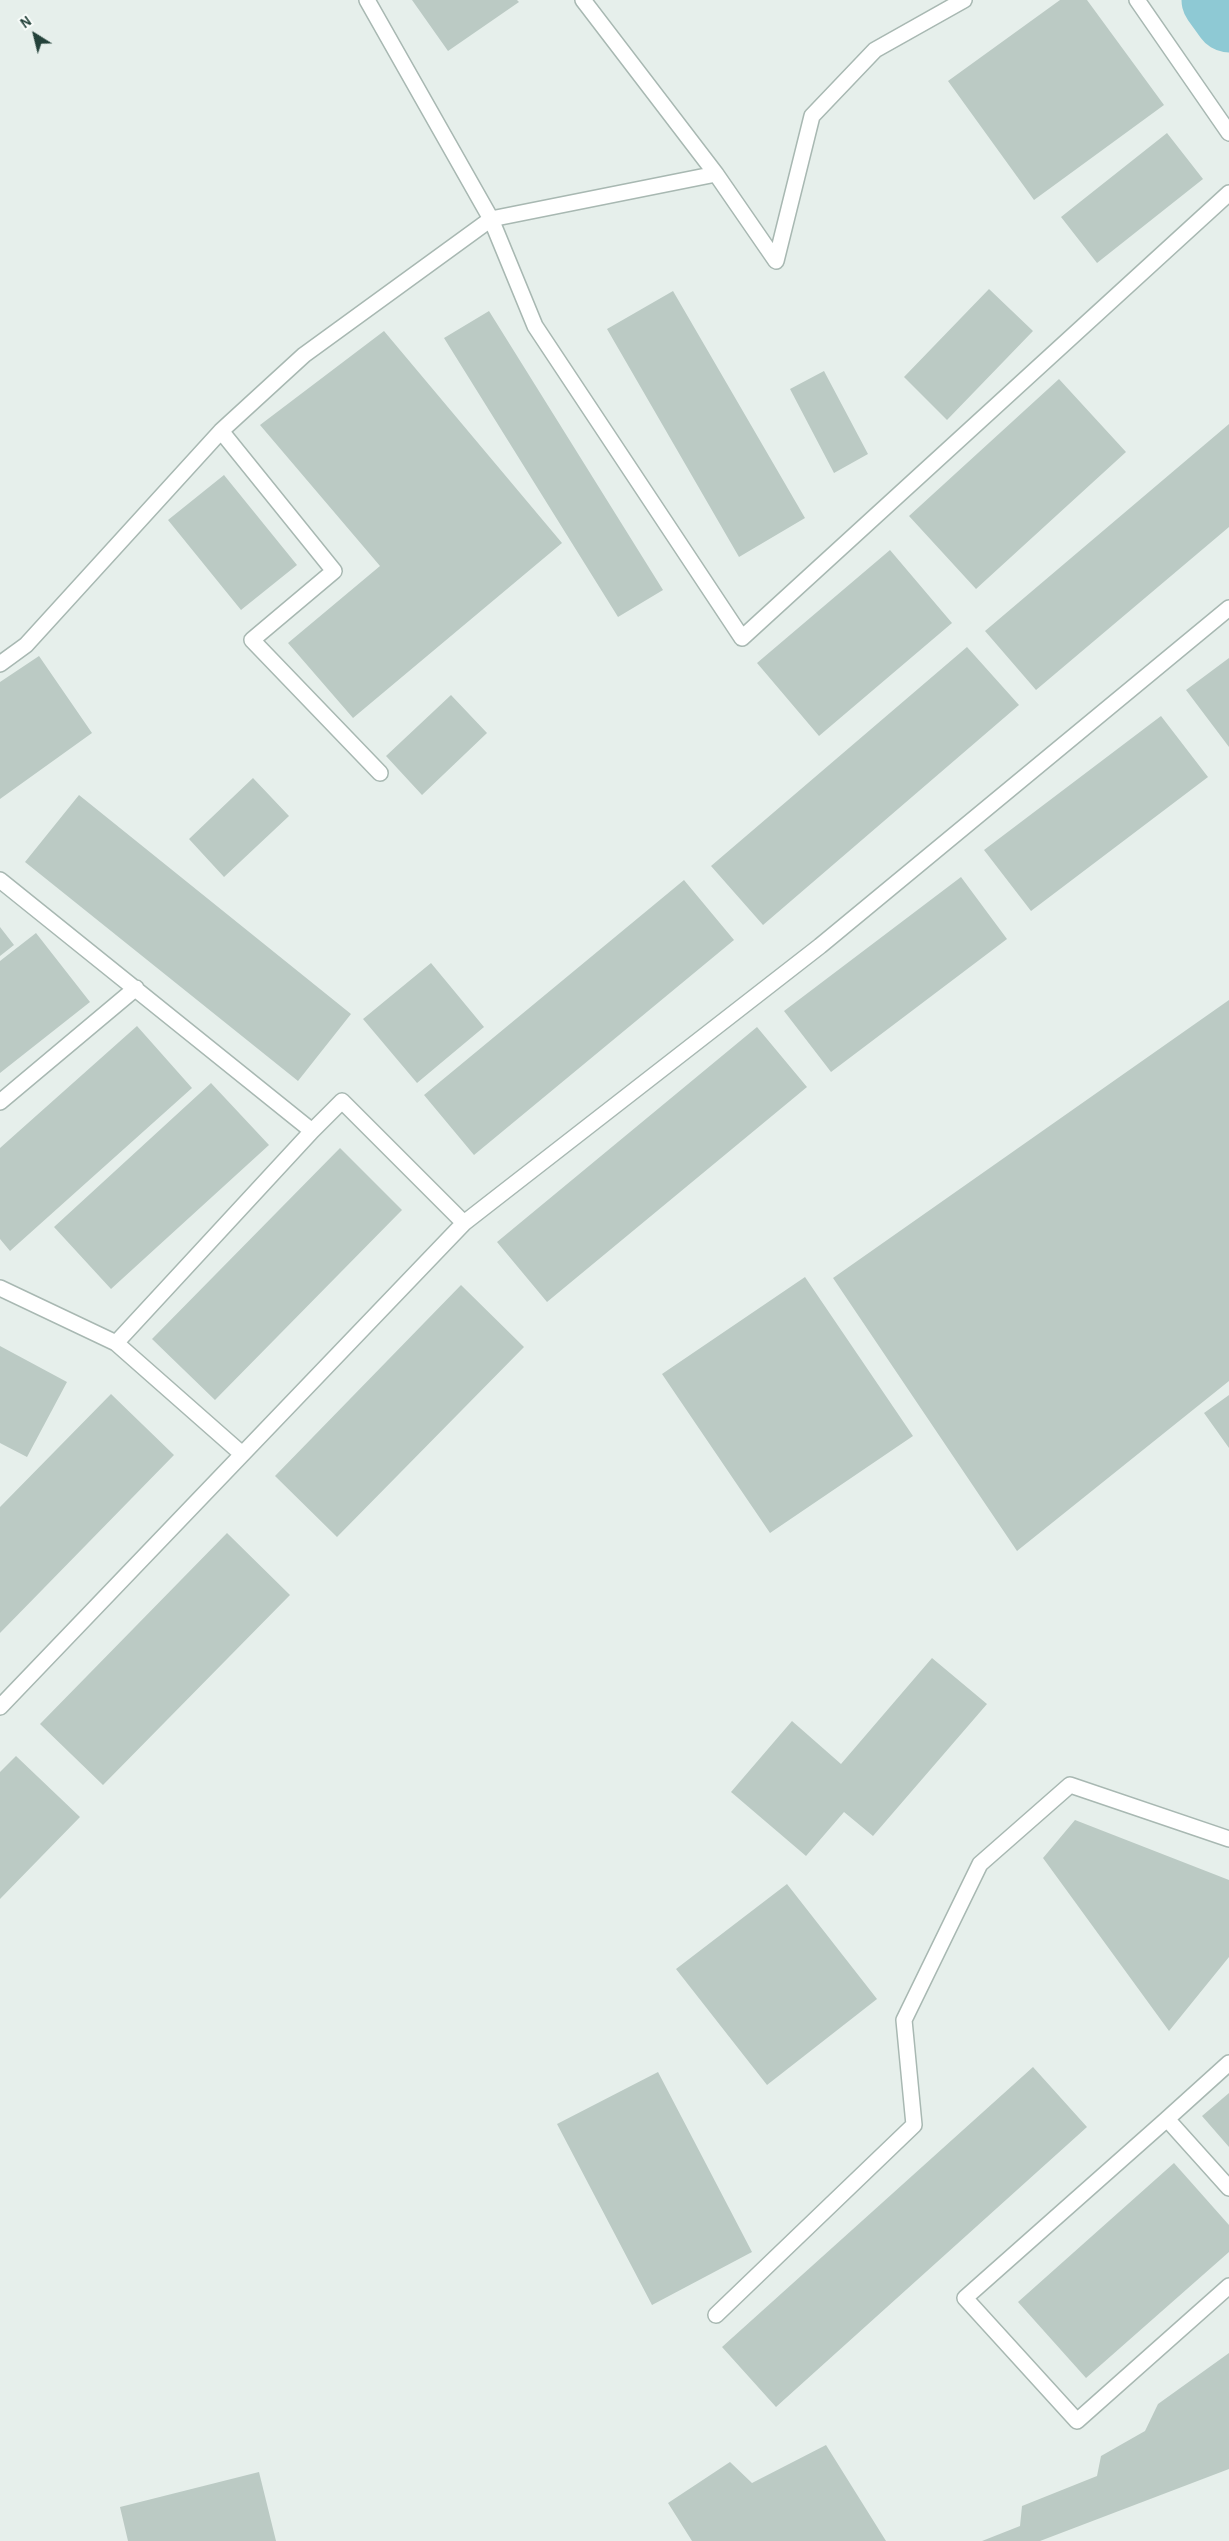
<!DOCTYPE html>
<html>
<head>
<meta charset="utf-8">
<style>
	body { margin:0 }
	#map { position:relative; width:1229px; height:2541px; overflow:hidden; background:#e6efeb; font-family:"Alegreya Sans",sans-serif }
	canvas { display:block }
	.north { position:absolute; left:10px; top:10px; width:50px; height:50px; -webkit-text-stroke:4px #f7fbf9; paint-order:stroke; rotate:324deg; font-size:14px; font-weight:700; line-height:20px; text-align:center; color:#24423a }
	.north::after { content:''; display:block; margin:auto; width:18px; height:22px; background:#24423a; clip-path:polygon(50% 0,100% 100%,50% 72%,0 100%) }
</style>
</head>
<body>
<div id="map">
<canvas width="1229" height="2541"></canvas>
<div class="north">N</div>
</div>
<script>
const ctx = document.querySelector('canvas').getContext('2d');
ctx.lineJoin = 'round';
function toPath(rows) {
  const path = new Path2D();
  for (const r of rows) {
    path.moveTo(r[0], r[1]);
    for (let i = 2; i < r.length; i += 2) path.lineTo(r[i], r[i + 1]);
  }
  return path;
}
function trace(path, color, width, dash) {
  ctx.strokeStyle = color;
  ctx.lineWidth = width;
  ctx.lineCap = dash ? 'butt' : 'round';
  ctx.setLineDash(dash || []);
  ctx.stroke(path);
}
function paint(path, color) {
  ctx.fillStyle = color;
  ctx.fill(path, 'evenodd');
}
const river = toPath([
	[1216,0,1229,18]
]);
const building = toPath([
	[412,0,517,0,519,2,448,51],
	[1060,0,1087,0,1164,105,1034,200,948,81],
	[1167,133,1203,179,1097,263,1061,217],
	[989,289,1033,331,947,420,904,377],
	[673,291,805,518,739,557,607,329],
	[489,311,663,590,618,617,444,338],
	[384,331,562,543,353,718,288,643,380,566,260,425],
	[824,371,868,454,834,473,790,389],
	[1059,379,1126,452,976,589,909,516],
	[1229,424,1229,527,1036,690,985,631],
	[224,475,297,565,241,610,168,520],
	[890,550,952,623,819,736,757,663],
	[967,647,1019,705,763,925,711,866],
	[39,656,92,733,0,799,0,682],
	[1229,658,1229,747,1186,690],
	[451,695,487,733,422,795,386,756],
	[1161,716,1208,777,1031,911,984,850],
	[253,778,289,816,224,877,189,839],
	[79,795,351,1014,298,1081,25,862],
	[961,877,1007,939,831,1072,784,1011],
	[684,880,734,940,474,1155,424,1095],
	[0,927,14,945,0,956],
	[36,933,90,1002,0,1073,0,961],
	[431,963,484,1027,417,1083,363,1019],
	[1229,1000,1229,1381,1017,1551,833,1278],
	[137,1026,192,1088,10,1251,0,1239,0,1148],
	[757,1027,807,1087,547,1302,497,1242],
	[211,1083,269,1145,111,1289,54,1227],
	[340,1148,402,1210,215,1400,152,1339],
	[805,1277,913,1436,770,1533,662,1374],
	[461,1285,524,1347,337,1537,275,1476],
	[0,1346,67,1382,27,1457,0,1443],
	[111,1394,174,1455,0,1633,0,1507],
	[1229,1395,1229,1448,1204,1413],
	[227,1533,290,1595,103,1785,40,1724],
	[932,1658,987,1704,873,1836,844,1812,806,1856,731,1792,792,1721,841,1764],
	[16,1756,80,1817,0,1899,0,1772],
	[1075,1820,1229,1880,1229,1957,1169,2031,1043,1858],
	[787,1884,877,1999,767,2085,676,1969],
	[1033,2067,1087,2127,776,2407,722,2347],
	[658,2072,752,2252,652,2305,557,2124],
	[1229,2093,1229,2147,1202,2116],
	[1174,2163,1229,2225,1229,2252,1086,2378,1018,2302],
	[1229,2353,1229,2469,1040,2541,982,2541,1020,2526,1022,2506,1097,2476,1101,2456,1145,2431,1158,2404],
	[826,2445,886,2541,692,2541,668,2503,730,2462,752,2483],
	[259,2472,276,2541,128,2541,120,2507]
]);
const minor = toPath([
	[583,0,716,174,491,219,535,326,742,638,1229,193],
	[1137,0,1229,133],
	[716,174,776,261,812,116,875,50,964,0],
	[221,431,334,571,252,640,380,773],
	[0,664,26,645,221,431,304,355,491,219,367,0],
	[0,880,312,1131,342,1101,464,1223],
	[0,1102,136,988],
	[0,1288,116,1343,242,1454],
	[116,1343,312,1131],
	[0,1707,464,1223,820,946,1229,608],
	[1229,2063,1167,2119,1229,2188],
	[1167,2119,965,2298,1077,2421,1229,2286],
	[716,2315,914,2125,904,2020,980,1864,1070,1785,1229,1839]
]);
trace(river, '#8ec9d4', 69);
paint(building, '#bbcac4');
trace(minor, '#a8b8b2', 18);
trace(minor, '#fff', 15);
</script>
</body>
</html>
